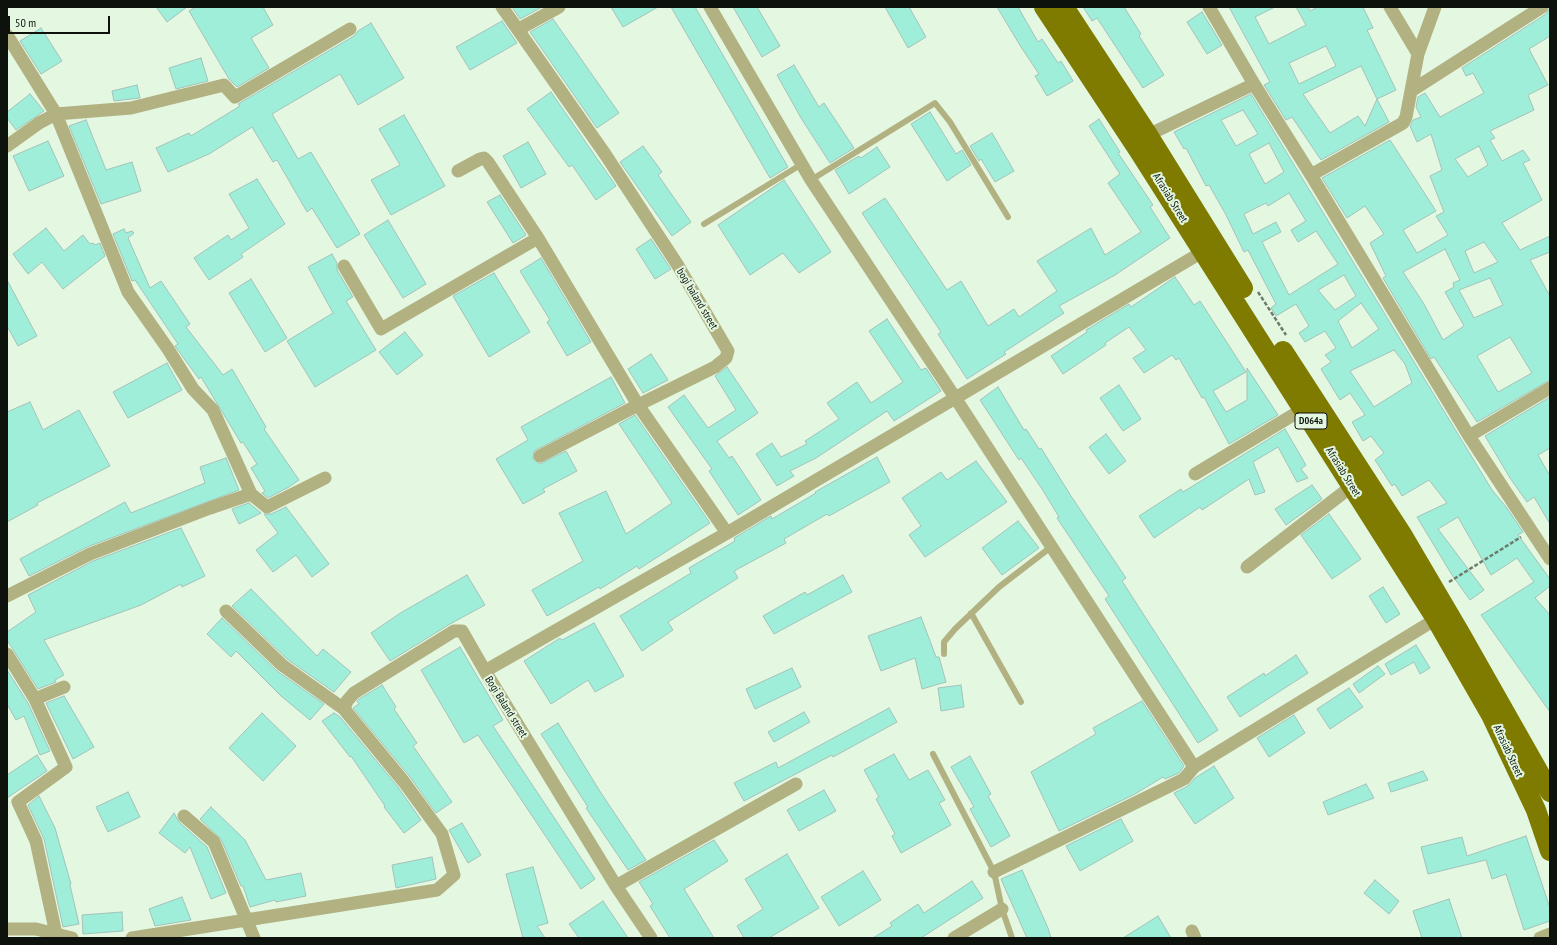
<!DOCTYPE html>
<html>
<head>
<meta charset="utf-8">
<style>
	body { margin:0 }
	#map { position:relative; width:1557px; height:945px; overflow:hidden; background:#e4f7e1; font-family:"PT Sans Narrow",sans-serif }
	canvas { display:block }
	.frame { position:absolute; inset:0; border:8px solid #0d130c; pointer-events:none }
	.scale { position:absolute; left:8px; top:16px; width:102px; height:18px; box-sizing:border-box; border:2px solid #0d130c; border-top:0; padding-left:5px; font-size:12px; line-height:14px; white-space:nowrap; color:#0d130c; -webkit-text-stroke:3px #e4f7e1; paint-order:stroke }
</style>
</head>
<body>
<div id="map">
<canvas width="1557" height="945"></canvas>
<div class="frame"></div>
<div class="scale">50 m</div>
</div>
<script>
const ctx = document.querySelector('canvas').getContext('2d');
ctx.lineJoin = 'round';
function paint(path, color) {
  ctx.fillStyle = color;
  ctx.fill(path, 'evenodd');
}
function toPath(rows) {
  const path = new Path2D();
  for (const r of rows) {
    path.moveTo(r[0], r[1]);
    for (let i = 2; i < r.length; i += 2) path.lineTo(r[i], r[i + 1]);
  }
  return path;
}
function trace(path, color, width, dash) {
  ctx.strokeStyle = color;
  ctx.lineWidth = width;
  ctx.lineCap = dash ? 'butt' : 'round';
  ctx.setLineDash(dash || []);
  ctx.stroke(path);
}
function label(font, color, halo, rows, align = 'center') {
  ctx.font = font + ' "PT Sans Narrow",sans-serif';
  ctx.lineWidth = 4;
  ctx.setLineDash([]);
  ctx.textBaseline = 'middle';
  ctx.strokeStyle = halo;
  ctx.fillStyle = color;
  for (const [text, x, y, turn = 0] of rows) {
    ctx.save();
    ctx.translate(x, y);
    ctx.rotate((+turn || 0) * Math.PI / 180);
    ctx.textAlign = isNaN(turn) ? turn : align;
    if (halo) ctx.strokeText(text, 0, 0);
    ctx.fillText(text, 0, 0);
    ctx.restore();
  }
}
const building = toPath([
	[156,7,187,7,167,22,156,7],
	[196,7,263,7,273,25,251,38,269,68,237,87,229,79,189,11,196,7],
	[512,7,542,7,520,19,512,7],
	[611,7,658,7,623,27,611,7],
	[671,7,695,7,788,167,770,178,671,7],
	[733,7,757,7,780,46,762,57,733,7],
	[885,7,909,7,926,37,908,48,885,7],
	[997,7,1018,7,1038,42,1042,39,1058,63,1061,61,1073,81,1047,96,1035,76,1039,74,1021,47,997,7],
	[1083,7,1124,7,1141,34,1139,36,1164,75,1143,88,1097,18,1092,21,1083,7],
	[1229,7,1275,7,1255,17,1269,44,1306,25,1296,7,1308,7,1310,11,1318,7,1363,7,1373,28,1367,30,1396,90,1377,99,1389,122,1321,160,1292,117,1286,120,1264,85,1270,82,1229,7],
	[1326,46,1336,66,1299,84,1289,63,1326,46],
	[1361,66,1377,99,1365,126,1358,116,1330,133,1303,94,1361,66],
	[1550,8,1550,36,1529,49,1548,85,1528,95,1534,110,1490,131,1495,138,1490,140,1502,161,1523,150,1530,160,1523,163,1542,200,1502,223,1520,250,1550,236,1550,252,1530,260,1550,296,1550,380,1477,422,1434,357,1431,359,1383,278,1386,276,1370,243,1384,234,1365,206,1347,218,1322,178,1390,140,1436,211,1403,230,1417,253,1448,235,1436,216,1444,212,1430,176,1442,170,1431,134,1417,142,1410,126,1413,120,1421,117,1416,107,1418,97,1425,93,1440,117,1484,93,1473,73,1466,76,1462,68,1546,14,1550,8],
	[1479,146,1488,165,1468,177,1455,159,1479,146],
	[1484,242,1498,262,1474,273,1465,251,1484,242],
	[1445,249,1460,280,1453,283,1454,287,1445,292,1464,326,1443,340,1424,304,1403,272,1445,249],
	[1490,278,1503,305,1474,318,1459,290,1490,278],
	[1510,337,1532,373,1498,392,1477,356,1510,337],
	[1202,12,1222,45,1207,54,1187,22,1202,12],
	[553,19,619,113,597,128,530,32,553,19],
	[502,21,517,43,470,70,456,47,502,21],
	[371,23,404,78,358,105,340,74,272,114,298,159,311,152,360,234,337,248,312,208,307,212,277,160,273,162,252,127,209,154,168,172,156,148,189,133,191,136,240,106,238,104,354,36,358,31,371,23],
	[41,28,62,61,41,74,20,41,41,28],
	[201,58,208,81,176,89,169,68,201,58],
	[794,65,819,107,824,103,854,148,830,163,801,118,777,75,794,65],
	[137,85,140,98,114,101,112,91,137,85],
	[551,92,616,186,596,200,572,165,569,167,527,109,551,92],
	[30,94,44,111,16,130,7,118,7,112,30,94],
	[1251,94,1492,490,1507,508,1523,532,1518,535,1550,579,1550,586,1535,598,1550,615,1550,712,1481,615,1534,582,1517,558,1491,575,1458,517,1438,529,1484,590,1470,600,1452,575,1417,517,1447,503,1429,480,1402,496,1395,484,1392,486,1375,460,1384,453,1371,436,1363,441,1352,422,1365,415,1350,393,1340,400,1321,369,1331,362,1325,355,1336,348,1325,331,1305,342,1299,333,1309,326,1296,304,1276,316,1271,308,1276,304,1248,250,1244,252,1225,213,1209,185,1206,186,1186,148,1184,149,1174,132,1251,94],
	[1243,110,1258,134,1236,146,1221,120,1243,110],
	[1269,143,1284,172,1265,184,1249,154,1269,143],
	[1289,193,1306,221,1291,230,1298,242,1316,231,1338,264,1289,295,1262,242,1281,232,1276,222,1253,234,1244,214,1266,203,1268,206,1289,193],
	[1344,275,1356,296,1335,310,1318,290,1344,275],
	[1361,303,1379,329,1352,348,1338,321,1361,303],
	[1394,350,1405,364,1412,383,1374,407,1350,371,1394,350],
	[930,112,956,154,962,150,971,165,947,181,911,124,930,112],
	[404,115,445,186,391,215,371,180,400,165,379,129,404,115],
	[1099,119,1120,152,1118,153,1153,205,1150,207,1170,238,1115,275,1059,306,1064,313,1004,352,1006,354,967,379,938,334,941,332,862,213,885,198,947,290,961,281,988,326,1014,309,1019,317,1057,291,1037,261,1091,228,1105,255,1141,232,1108,183,1120,174,1089,126,1099,119],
	[86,120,106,170,132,162,141,191,101,204,69,126,86,120],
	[992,133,1014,171,995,182,981,159,979,161,970,146,992,133],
	[48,141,64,176,29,191,13,156,48,141],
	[528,142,546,174,521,188,503,156,528,142],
	[643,146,662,172,658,175,691,222,672,236,620,162,643,146],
	[877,147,890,167,849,194,835,170,859,156,861,158,877,147],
	[257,179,285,224,241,254,243,257,209,280,194,258,228,235,231,240,249,228,229,194,257,179],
	[784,180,831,252,799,273,783,253,750,275,718,225,784,180],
	[500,195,526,235,513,243,487,202,500,195],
	[388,220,426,284,403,298,364,235,388,220],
	[46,228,64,251,83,235,90,244,93,243,95,245,100,243,105,256,63,289,42,262,28,274,13,254,46,228],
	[124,229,126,233,132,231,134,233,128,238,150,288,161,281,190,324,186,327,223,375,232,369,266,427,264,429,299,480,289,487,268,498,262,493,265,491,251,468,257,464,243,442,241,443,201,377,199,379,185,360,175,346,178,344,135,280,132,281,113,234,124,229],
	[651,239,671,269,655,279,636,249,651,239],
	[332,254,337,263,337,270,353,297,346,301,376,350,315,387,287,341,333,313,308,267,332,254],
	[541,258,591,342,567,356,547,322,550,320,520,271,541,258],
	[494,273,530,332,489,357,453,296,494,273],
	[1175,277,1194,305,1200,301,1246,372,1213,391,1226,412,1247,400,1247,368,1278,415,1229,444,1204,397,1202,398,1179,358,1176,360,1172,355,1144,373,1133,358,1146,350,1129,327,1105,343,1106,345,1063,374,1051,356,1087,332,1086,330,1129,304,1131,307,1175,277],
	[251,279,287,338,265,352,229,293,251,279],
	[7,280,37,336,18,346,7,326,7,280],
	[887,319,921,370,926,368,941,391,894,421,887,411,816,458,790,471,794,476,777,486,756,454,772,443,781,457,807,444,805,441,839,419,827,403,857,382,871,403,903,382,869,331,887,319],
	[405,332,423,355,397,375,379,352,405,332],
	[651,354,668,380,643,393,628,369,651,354],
	[167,363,182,390,128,418,113,392,167,363],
	[727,367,758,413,717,441,729,458,732,456,761,500,738,515,709,471,712,469,668,407,684,395,708,428,736,410,715,376,727,367],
	[611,377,625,403,534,451,533,459,540,464,566,451,577,471,543,489,545,492,523,504,496,459,528,440,521,427,611,377],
	[1119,385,1141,419,1123,431,1100,398,1119,385],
	[998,387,1024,430,1026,429,1039,449,1041,448,1071,496,1126,578,1122,581,1218,730,1198,743,1105,599,1109,596,1057,518,1059,517,1042,489,1021,458,1019,460,980,400,998,387],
	[1550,397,1550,448,1538,455,1550,476,1550,524,1534,497,1527,502,1510,478,1485,436,1550,397],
	[30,402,43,430,79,410,110,466,37,503,38,505,7,522,7,412,30,402],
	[635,415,710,523,639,569,637,566,600,589,599,587,547,616,532,590,583,561,559,513,606,491,626,534,672,503,619,424,635,415],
	[1285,429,1306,465,1301,469,1308,478,1297,482,1278,447,1253,462,1265,492,1255,495,1249,479,1202,510,1200,507,1154,538,1139,516,1181,489,1183,492,1285,429],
	[1106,434,1126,461,1109,474,1089,447,1106,434],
	[877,457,890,482,829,516,827,514,784,539,786,543,734,571,738,578,668,622,673,630,642,651,620,616,691,573,689,568,735,541,734,538,771,516,772,519,816,493,815,492,877,457],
	[226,458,239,490,87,547,29,576,20,559,125,502,131,513,205,483,200,467,226,458],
	[976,461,1007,502,925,557,909,535,921,526,902,498,941,472,947,480,976,461],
	[1312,485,1322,499,1286,525,1275,509,1312,485],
	[249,503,261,513,239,524,232,509,249,503],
	[286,507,329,564,312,577,296,555,273,572,256,550,278,533,264,514,271,514,286,507],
	[1329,514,1361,559,1332,579,1301,535,1329,514],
	[1018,521,1039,548,1002,575,982,548,1018,521],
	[181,528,205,576,182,587,181,584,141,605,44,640,64,675,55,680,56,682,38,689,7,640,7,632,36,612,28,595,93,561,181,528],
	[467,575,485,605,450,624,390,661,371,633,402,612,467,575],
	[843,575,852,592,774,634,763,616,805,592,807,595,843,575],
	[1383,587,1400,614,1386,623,1369,596,1383,587],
	[251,589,317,656,323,649,351,672,334,692,287,659,232,606,251,589],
	[921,617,936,657,939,657,946,682,922,689,915,658,881,671,868,636,921,617],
	[222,618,277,671,324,704,310,720,281,696,236,651,231,657,207,634,222,618],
	[594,623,624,676,595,692,588,680,551,704,524,661,560,638,562,640,594,623],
	[1416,645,1430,668,1420,674,1414,662,1391,675,1385,664,1416,645],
	[460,647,503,720,493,726,595,879,581,889,478,735,464,743,421,670,460,647],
	[1296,655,1308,673,1240,717,1227,697,1264,673,1265,676,1296,655],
	[1378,666,1385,674,1359,693,1353,684,1378,666],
	[792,668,801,687,755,709,746,689,792,668],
	[7,670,28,703,50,751,40,755,24,716,16,720,7,704,7,670],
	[382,685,396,707,394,709,417,743,413,746,452,802,436,813,410,777,353,708,359,704,357,701,359,699,382,685],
	[961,685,964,707,941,711,938,688,961,685],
	[1349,688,1363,707,1330,729,1317,709,1349,688],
	[64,696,94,747,73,759,46,703,64,696],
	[1142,701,1184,766,1179,773,1165,779,1163,777,1135,794,1059,831,1031,772,1096,734,1093,728,1142,701],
	[889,708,897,722,833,757,832,755,744,801,734,783,776,762,778,768,889,708],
	[804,712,810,722,774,742,768,732,804,712],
	[262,713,296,746,263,781,229,748,262,713],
	[334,713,340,717,398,787,421,820,404,833,384,807,385,806,351,756,350,757,322,721,334,713],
	[1294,715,1305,733,1269,757,1257,738,1294,715],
	[558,723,601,793,646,860,628,870,586,808,588,807,541,734,558,723],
	[894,754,909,780,928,770,945,800,939,803,951,825,901,853,892,836,895,834,876,799,879,797,864,770,894,754],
	[37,755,47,771,7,798,7,775,37,755],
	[970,756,991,794,988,796,1010,836,991,847,970,809,974,807,951,767,970,756],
	[1214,766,1234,798,1195,824,1174,793,1188,786,1195,778,1214,766],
	[1423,771,1428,780,1391,792,1388,783,1423,771],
	[1366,784,1374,798,1328,815,1323,802,1366,784],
	[824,790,836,811,799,831,787,810,824,790],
	[128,792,140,817,108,832,96,807,128,792],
	[39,796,55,828,71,884,70,885,79,924,63,927,44,839,28,805,39,796],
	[211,807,245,840,266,880,301,873,306,896,276,902,275,900,250,907,243,886,241,886,221,839,200,819,211,807],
	[174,813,179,822,207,847,226,893,211,899,190,847,185,853,159,833,174,813],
	[1121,819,1133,841,1080,871,1066,846,1121,819],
	[462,823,481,855,468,863,449,830,462,823],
	[1526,836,1550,908,1550,921,1524,930,1506,874,1492,879,1486,860,1428,874,1421,847,1462,837,1467,856,1526,836],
	[714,840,728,861,684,889,714,938,670,938,650,906,653,904,639,882,714,840],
	[787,854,819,908,769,938,744,938,737,926,763,909,745,879,787,854],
	[432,857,436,879,396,888,392,865,432,857],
	[533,867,548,923,537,926,545,938,523,938,506,874,533,867],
	[1022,870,1048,928,1051,938,1027,938,1001,879,1022,870],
	[863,871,881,900,839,926,821,897,863,871],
	[1375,880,1399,901,1389,914,1364,893,1375,880],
	[972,881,983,898,921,938,873,938,892,926,890,923,918,904,924,913,972,881],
	[182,897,191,920,155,926,149,909,182,897],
	[1449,899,1462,938,1422,938,1413,911,1449,899],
	[603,901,628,938,579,938,569,924,603,901],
	[122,912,123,931,83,934,82,915,122,912],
	[1158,916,1171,938,1123,938,1158,916]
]);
const path = toPath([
	[1258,292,1286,335],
	[1449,582,1521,537]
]);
const service = toPath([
	[811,180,935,103,950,122,1008,217],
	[704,224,802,164],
	[971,613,1021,702],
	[944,654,944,642,955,629,999,587,1051,547],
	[933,754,994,872,1002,909,1012,938]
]);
const minor = toPath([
	[502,7,605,154,677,264,728,351,726,358,715,367,638,405,727,533],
	[710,7,811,180,956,399,1194,767],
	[1209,7,1254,84,1311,175,1469,436,1550,559],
	[1390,7,1418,54],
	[519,29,559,7],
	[7,35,56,114,128,292,168,349,193,389,213,410,251,494,267,507,325,478],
	[1411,91,1542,7],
	[1148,135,1254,84],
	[7,146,39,123,56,114,131,108,224,85,235,97,350,29],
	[458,171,480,159,484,158,488,162,538,238,638,405,540,456],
	[1311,175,1403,123,1406,117,1418,54,1435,7],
	[344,266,381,329,538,238],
	[1469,436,1550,388],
	[1195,474,1303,409],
	[1247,567,1352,486],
	[7,596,90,554,210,508,251,494],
	[7,654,35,699,64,687],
	[35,699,66,767,18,802,36,841,56,934],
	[344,709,347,701,354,693,454,631,462,631,485,671],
	[184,816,214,842,254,938],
	[994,872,1184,779,1194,767,1436,619],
	[616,886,796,784],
	[7,929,36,929,72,938],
	[1192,931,1195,938],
	[132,938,437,890,454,875,442,834,404,782,344,709,282,665,226,611],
	[651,938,616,886,485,671,727,533,1209,248],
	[954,938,1002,909],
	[1540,938,1550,934]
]);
const primary = toPath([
	[1044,7,1139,151,1436,619,1491,715,1536,810,1550,851],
	[1064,7,1148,135,1243,288],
	[1283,351,1403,536,1460,633,1550,792]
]);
const shields = [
	[1311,421,32]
];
const shieldNames = [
	["D064a",1311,421]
];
const streetNames = [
	["Afrasiab Street",1170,198,58],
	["bogi baland street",697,299,59],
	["Afrasiab Street",1343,472,58],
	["Bogi Baland street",506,707,58],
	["Afrasiab Street",1508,751,65]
];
paint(building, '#9eeeda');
trace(building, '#a3c2b9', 1);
trace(path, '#6f7b6d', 2.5, [4, 2]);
trace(service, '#b2b182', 6);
trace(minor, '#b2b182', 13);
trace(primary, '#7f7b01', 20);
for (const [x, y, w] of shields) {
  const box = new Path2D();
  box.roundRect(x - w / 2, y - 8, w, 16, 3);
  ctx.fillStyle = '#e4f7e1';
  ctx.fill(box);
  trace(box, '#0d130c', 1);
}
label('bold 10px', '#0d130c', null, shieldNames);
label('11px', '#0d130c', '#e4f7e1', streetNames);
</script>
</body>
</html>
